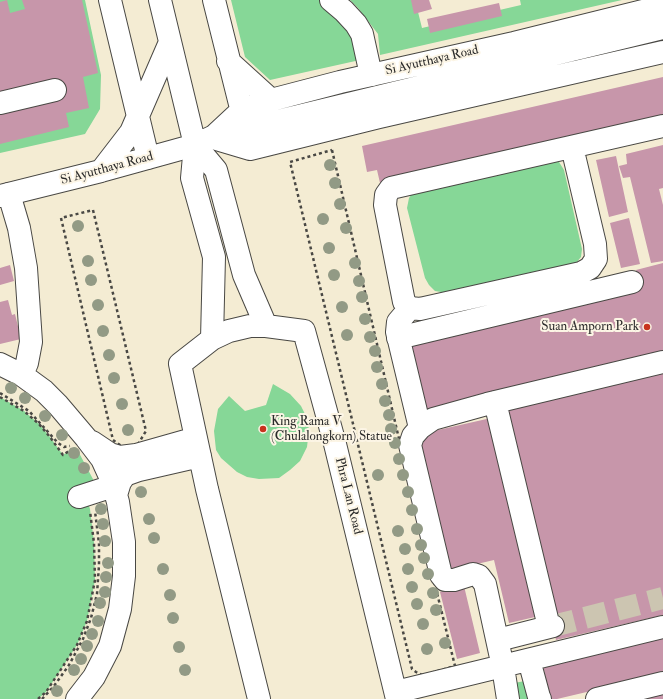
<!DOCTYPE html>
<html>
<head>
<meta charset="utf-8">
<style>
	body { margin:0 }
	canvas { display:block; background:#f4ecd3 }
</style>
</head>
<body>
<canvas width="663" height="699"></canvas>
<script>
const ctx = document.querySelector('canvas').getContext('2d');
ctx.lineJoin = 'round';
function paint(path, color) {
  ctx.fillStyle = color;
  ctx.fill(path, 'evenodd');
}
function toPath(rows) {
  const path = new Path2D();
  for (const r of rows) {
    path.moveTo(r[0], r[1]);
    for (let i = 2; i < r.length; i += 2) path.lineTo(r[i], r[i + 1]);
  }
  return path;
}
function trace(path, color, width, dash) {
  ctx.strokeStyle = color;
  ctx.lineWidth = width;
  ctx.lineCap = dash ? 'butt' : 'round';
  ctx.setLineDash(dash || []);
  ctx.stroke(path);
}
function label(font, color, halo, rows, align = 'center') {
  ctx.font = font + ' "IM FELL Double Pica",serif';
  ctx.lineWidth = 4;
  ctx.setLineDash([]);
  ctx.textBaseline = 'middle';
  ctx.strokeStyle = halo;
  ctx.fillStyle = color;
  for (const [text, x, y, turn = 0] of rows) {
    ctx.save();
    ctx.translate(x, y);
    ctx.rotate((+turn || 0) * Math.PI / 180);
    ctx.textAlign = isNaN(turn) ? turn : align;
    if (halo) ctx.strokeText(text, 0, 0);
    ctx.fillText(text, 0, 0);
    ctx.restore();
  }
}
const green = toPath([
	[0,0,85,0,101,75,100,109,85,134,0,153],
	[231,0,323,0,353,37,360,60,270,80,245,57],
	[350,0,415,0,422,28,521,5,520,0,622,0,380,55,378,34,358,8],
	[551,158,559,162,564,170,582,249,581,257,576,263,447,293,435,291,429,285,425,278,407,208,409,198,413,192],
	[273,384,290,394,301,406,307,418,309,430,307,447,300,461,290,470,279,478,259,479,247,477,237,472,221,458,216,450,214,431,218,409,229,396,245,411,266,405],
	[0,397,24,411,39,424,50,437,63,455,75,447,78,451,94,481,83,489,90,509,94,543,95,580,87,621,77,645,46,692,38,699,0,699],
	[525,681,531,699,518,699,514,683]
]);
const building = toPath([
	[7,0,10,13,25,9,22,0,82,0,98,73,83,77,89,108,66,113,69,127,0,144,0,2],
	[411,0,429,0,432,9,414,14],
	[499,3,502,16,430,33,427,19],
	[663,77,663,118,380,183,377,170,367,172,362,146],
	[663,145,663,188,659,189,663,205,663,261,651,263,630,177,623,178,619,166,627,164,626,154],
	[616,156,628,212,609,217,596,160],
	[629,218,640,264,621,268,610,223],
	[663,263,663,356,425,411,410,344,640,290,636,270],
	[10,265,14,281,0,285,0,268],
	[8,300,12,315,15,314,21,339,0,344,0,302],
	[663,365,663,615,556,640,501,405],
	[491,418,535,617,509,623,494,560,447,571,416,435],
	[464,586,480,653,457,659,440,592],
	[663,636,663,674,557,699,550,699,543,665],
	[663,691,663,699,633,699]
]);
const minorTunnel = toPath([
	[553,626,663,598]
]);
const path = toPath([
	[332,150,399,439,455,666,427,674,422,675,416,672,412,669,290,162,332,150],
	[93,210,146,431,135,449,124,448,113,440,61,218,93,210],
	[0,393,29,411,58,443,64,447,70,446],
	[0,397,24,411,39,424,50,437,63,455,72,449],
	[38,699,46,692,77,645,87,621,95,580,94,543,90,511],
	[42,699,54,686,69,665,83,639,91,618,97,594,99,565,99,544,95,511]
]);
const minor = toPath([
	[331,0,344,11,356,24,362,34,371,75],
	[0,103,55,90],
	[195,145,216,170,244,275,266,326,304,331,335,444,397,699],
	[195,145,192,178,214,257,212,339,180,364,207,489,259,699],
	[572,147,595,244,596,259,590,268,581,273,420,309,410,308,404,302,385,205,386,195,391,188,663,126],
	[9,194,19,228,26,268,31,342,27,363,22,375],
	[410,308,398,322,397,332,420,428],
	[398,338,632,282],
	[212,339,229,331,250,326,266,326],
	[0,364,22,375,44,391,58,405,86,438,102,459,112,481,118,502,124,542,124,576,120,609,110,646,94,677,77,699],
	[495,402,549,627],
	[92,442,110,454,120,457,136,455,196,438],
	[116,495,120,482,125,475,139,470,200,456],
	[79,497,113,486],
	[498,640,553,626],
	[529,660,539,697,540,699],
	[396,692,663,627],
	[508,699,503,667,485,584,479,576,473,574,454,580,445,580,441,575,410,445,413,436,420,428,433,419,487,404,663,362],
	[597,699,663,683]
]);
const major = toPath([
	[110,0,148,158],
	[160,0,195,145],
	[214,0,245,124],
	[228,61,271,100],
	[213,137,242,110,271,100,340,82,514,43,663,6],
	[213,138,250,149,379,117,663,52],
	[101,171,131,132,170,42],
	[0,196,101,171,195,145,212,137,663,28]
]);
const trees = [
	[330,165],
	[335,183],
	[340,204],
	[323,219],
	[78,226],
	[346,228],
	[329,248],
	[88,261],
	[355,263],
	[334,275],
	[91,280],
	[359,281],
	[362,297],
	[98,305],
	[342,307],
	[365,319],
	[103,331],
	[347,335],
	[370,337],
	[375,351],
	[109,355],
	[377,367],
	[114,378],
	[382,384],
	[11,388],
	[25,398],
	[385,401],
	[122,404],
	[389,415],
	[45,416],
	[391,429],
	[128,430],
	[62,435],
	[395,443],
	[74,453],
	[399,459],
	[84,468],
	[378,475],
	[403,475],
	[141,492],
	[408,492],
	[101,509],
	[412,510],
	[149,519],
	[103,524],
	[417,529],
	[398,531],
	[154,538],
	[105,541],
	[421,545],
	[405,549],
	[424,558],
	[108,563],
	[163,569],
	[408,569],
	[428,574],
	[106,577],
	[412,587],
	[105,592],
	[433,593],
	[170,595],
	[100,603],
	[417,604],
	[436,610],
	[173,618],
	[98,621],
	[423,624],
	[92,634],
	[445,643],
	[87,646],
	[179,647],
	[427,649],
	[81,659],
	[74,670],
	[185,670],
	[57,691]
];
const markers = [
	[647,327,4,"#c8321e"],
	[263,429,4,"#c8321e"]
];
const streetNames = [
	["Si Ayutthaya Road",432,61,-13],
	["Si Ayutthaya Road",107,169,-15],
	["Phra Lan Road",348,496,76]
];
const poiNames = [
	["Suan Amporn Park",639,327],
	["King Rama V",271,422,"left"],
	["(Chulalongkorn) Statue",271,437,"left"]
];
paint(green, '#86d797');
paint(building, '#c796aa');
trace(minorTunnel, '#ccc5b1', 22, [22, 11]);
trace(minor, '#494844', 24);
trace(major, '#494844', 24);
trace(path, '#494844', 2.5, [3, 3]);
trace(minor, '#fff', 22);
trace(major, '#fff', 22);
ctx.fillStyle = '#929a85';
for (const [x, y] of trees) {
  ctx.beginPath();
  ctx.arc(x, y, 6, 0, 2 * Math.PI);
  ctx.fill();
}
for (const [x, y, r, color] of markers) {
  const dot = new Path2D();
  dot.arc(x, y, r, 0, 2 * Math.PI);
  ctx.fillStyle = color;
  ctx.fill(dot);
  trace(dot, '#fcf5e5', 1.5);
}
label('13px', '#2b2b2b', '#fcf5e5', streetNames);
label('13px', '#2b2b2b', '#fcf5e5', poiNames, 'right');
</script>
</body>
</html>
